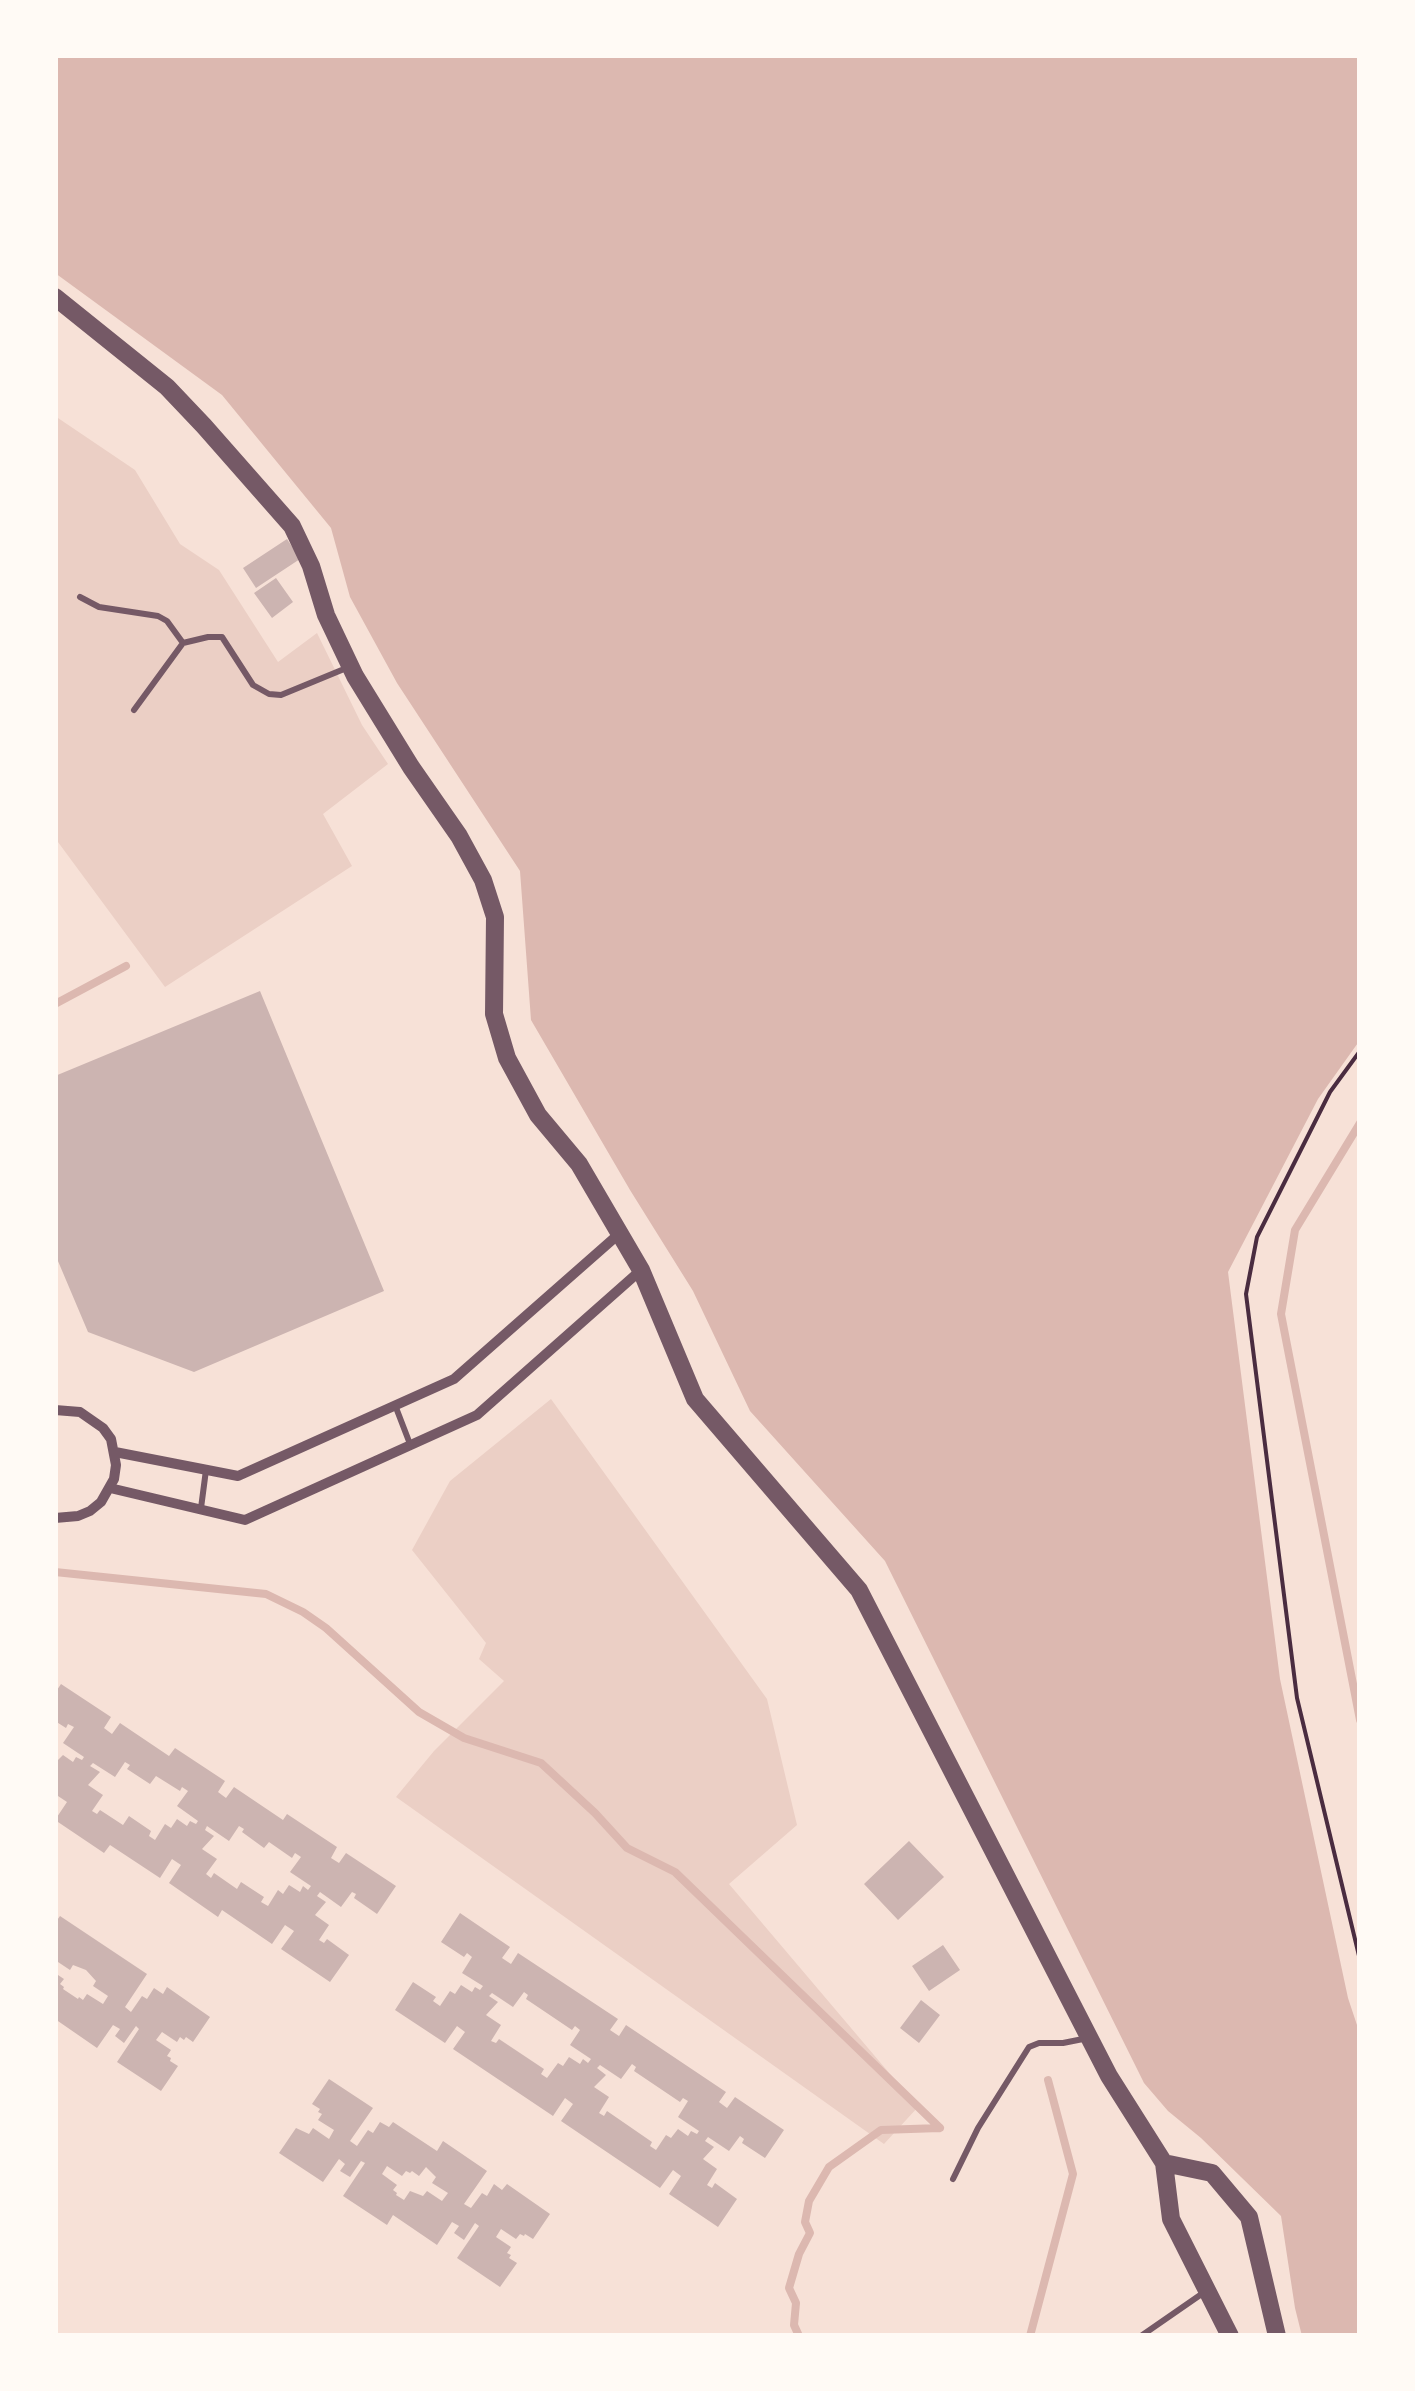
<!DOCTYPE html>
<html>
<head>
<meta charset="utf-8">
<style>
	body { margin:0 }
	#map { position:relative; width:1415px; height:2391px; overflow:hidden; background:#f7e1d7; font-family:"Zilla Slab",serif }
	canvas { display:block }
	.frame { position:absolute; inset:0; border:58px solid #fffaf5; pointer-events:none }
</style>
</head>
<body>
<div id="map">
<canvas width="1415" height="2391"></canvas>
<div class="frame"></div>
</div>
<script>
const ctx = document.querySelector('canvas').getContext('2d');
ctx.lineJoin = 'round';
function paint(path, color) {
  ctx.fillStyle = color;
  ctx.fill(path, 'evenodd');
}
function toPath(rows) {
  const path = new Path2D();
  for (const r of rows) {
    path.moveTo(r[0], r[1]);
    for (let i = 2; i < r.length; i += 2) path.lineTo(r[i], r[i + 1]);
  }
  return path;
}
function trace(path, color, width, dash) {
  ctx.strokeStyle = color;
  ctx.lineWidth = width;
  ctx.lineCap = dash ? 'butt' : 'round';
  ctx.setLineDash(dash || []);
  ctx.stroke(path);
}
const green = toPath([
	[55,416,135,470,180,544,219,570,278,662,317,633,362,725,388,764,323,814,352,866,165,987,55,838],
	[551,1399,767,1699,797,1825,729,1884,918,2107,884,2144,396,1797,434,1751,504,1681,479,1659,486,1643,412,1550,450,1481]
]);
const water = toPath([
	[55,55,1360,55,1360,1040,1318,1099,1228,1272,1280,1679,1348,1998,1360,2034,1360,2336,1302,2336,1295,2308,1281,2216,1201,2138,1168,2111,1144,2083,885,1561,750,1411,693,1291,630,1190,531,1020,520,871,397,683,350,597,331,528,222,395,55,273]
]);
const stream = toPath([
	[55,1004,126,966],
	[1360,1123,1295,1230,1281,1314,1360,1720],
	[55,1572,266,1594,303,1612,326,1628,419,1712,464,1738,541,1763,595,1813,627,1848,675,1872,940,2128],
	[799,2336,794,2325,796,2303,789,2288,799,2254,810,2233,805,2222,809,2201,829,2167,881,2130,940,2128],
	[1030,2336,1073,2174,1048,2080]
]);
const building = toPath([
	[287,539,300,559,256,588,243,568],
	[276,578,293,602,272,618,254,593],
	[260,991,384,1291,194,1372,88,1332,55,1254,55,1076],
	[61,1684,111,1717,104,1728,112,1734,120,1723,169,1756,175,1748,225,1781,218,1792,226,1798,234,1787,283,1820,287,1814,337,1847,331,1858,339,1863,346,1853,396,1886,377,1914,354,1898,356,1894,352,1892,341,1907,320,1892,317,1896,326,1902,315,1915,329,1925,319,1940,324,1943,327,1939,349,1955,330,1982,281,1949,294,1931,285,1925,272,1944,222,1910,218,1917,169,1883,181,1865,172,1859,160,1878,110,1845,104,1853,55,1820,67,1802,58,1796,55,1801,55,1763,63,1755,73,1762,76,1757,82,1760,84,1757,63,1743,74,1727,68,1724,66,1728,55,1721,55,1693],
	[125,1762,130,1765,127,1769,150,1784,156,1776,180,1791,182,1787,188,1791,177,1806,198,1821,196,1824,190,1821,187,1826,177,1819,171,1828,165,1824,155,1840,149,1836,151,1831,129,1816,123,1825,100,1810,97,1814,92,1811,103,1795,88,1785,100,1772,90,1766,93,1763,115,1777],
	[207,1826,229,1841,239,1826,244,1829,242,1832,264,1848,269,1842,292,1858,295,1853,301,1857,290,1872,311,1886,308,1890,303,1886,300,1892,289,1885,283,1894,278,1890,268,1906,261,1902,264,1897,241,1882,237,1889,214,1873,211,1878,206,1874,217,1859,202,1849,214,1836,205,1830],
	[909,1841,944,1877,898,1920,864,1884],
	[460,1913,510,1947,502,1958,511,1964,518,1953,618,2019,610,2030,619,2036,626,2025,726,2092,719,2102,727,2108,735,2097,784,2130,765,2158,742,2143,744,2139,740,2136,729,2151,708,2137,705,2141,714,2147,703,2159,717,2169,707,2185,712,2188,715,2183,737,2199,718,2227,669,2194,681,2176,673,2170,660,2188,561,2121,573,2104,565,2098,553,2116,453,2049,465,2032,457,2026,445,2043,395,2010,413,1982,436,1997,433,2001,440,2006,450,1991,455,1994,461,1985,472,1992,475,1987,480,1990,483,1986,462,1973,472,1957,467,1953,464,1957,441,1942],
	[524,1992,528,1995,526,1999,572,2030,575,2026,580,2030,570,2045,591,2059,588,2063,583,2059,580,2064,569,2057,563,2066,558,2063,547,2078,541,2074,544,2069,499,2039,496,2043,491,2041,501,2025,486,2015,498,2002,489,1996,492,1993,513,2007],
	[632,2064,636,2067,634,2071,680,2102,683,2098,688,2101,678,2117,699,2131,697,2134,691,2131,688,2136,678,2129,671,2138,666,2135,656,2150,650,2146,652,2142,607,2111,604,2116,599,2113,609,2097,594,2087,606,2075,597,2068,600,2065,621,2079],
	[60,1916,147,1974,125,2007,131,2012,142,1996,147,1999,154,1988,163,1994,167,1987,210,2017,193,2042,186,2037,184,2040,180,2037,177,2042,162,2032,156,2040,171,2050,167,2056,171,2058,170,2061,178,2066,161,2091,117,2062,139,2029,136,2026,124,2043,115,2036,120,2029,113,2025,97,2048,55,2019,55,1973,64,1979,60,1984,64,1987,63,1989,78,1999,79,1997,83,2000,87,1994,103,2004,108,1996,93,1986,96,1981,86,1970,73,1965,70,1970,55,1960,55,1923],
	[943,1945,960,1970,929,1991,912,1966],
	[921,2000,940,2015,919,2043,900,2028],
	[329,2079,373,2108,350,2141,357,2146,368,2130,373,2133,380,2122,389,2127,393,2122,437,2151,443,2141,487,2171,464,2204,471,2208,482,2193,487,2196,494,2184,502,2190,507,2184,550,2214,533,2239,525,2234,524,2236,520,2234,516,2239,501,2229,496,2237,511,2247,507,2253,511,2255,509,2258,517,2263,500,2287,457,2258,479,2226,475,2223,464,2240,454,2233,459,2226,452,2222,437,2245,393,2215,387,2225,343,2196,365,2163,361,2161,350,2177,340,2171,345,2164,339,2159,323,2182,279,2153,296,2128,309,2134,313,2128,329,2139,334,2130,318,2120,322,2114,318,2112,320,2109,312,2104],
	[387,2166,402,2176,406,2171,410,2173,412,2171,419,2176,426,2167,436,2177,432,2183,448,2193,442,2201,427,2191,423,2196,410,2191,404,2200,396,2195,397,2193,393,2190,397,2185,382,2174]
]);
const path = toPath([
	[1360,1051,1330,1092,1257,1237,1246,1294,1297,1698,1360,1960]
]);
const service = toPath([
	[80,597,99,607,158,616,167,621,183,643,208,637,222,637,253,685,269,694,281,695,349,667],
	[134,710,183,643],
	[395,1405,410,1444],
	[201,1508,206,1470],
	[953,2179,978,2128,1029,2047,1039,2043,1063,2043,1088,2038],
	[1141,2336,1206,2291]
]);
const minor = toPath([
	[55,1410,80,1412,103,1428,111,1439,116,1465,114,1479,101,1502,90,1511,78,1516,55,1518],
	[115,1452,238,1476,454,1379,620,1233],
	[110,1488,245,1520,477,1415,641,1270]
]);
const tertiary = toPath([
	[55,297,167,387,204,426,292,526,311,566,326,615,355,676,411,767,459,836,483,880,495,917,494,1014,507,1058,538,1115,579,1164,641,1270,695,1399,859,1590,1109,2076,1164,2163,1171,2219,1230,2336],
	[1164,2163,1212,2173,1249,2217,1277,2336]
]);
paint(green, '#ebcfc5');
paint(water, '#dcb8b0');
trace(stream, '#dcb8b0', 8);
paint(building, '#ccb4b1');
trace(path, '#4a2c40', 4);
trace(service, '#755966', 6);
trace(minor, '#755966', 10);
trace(tertiary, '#755966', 18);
</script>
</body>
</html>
